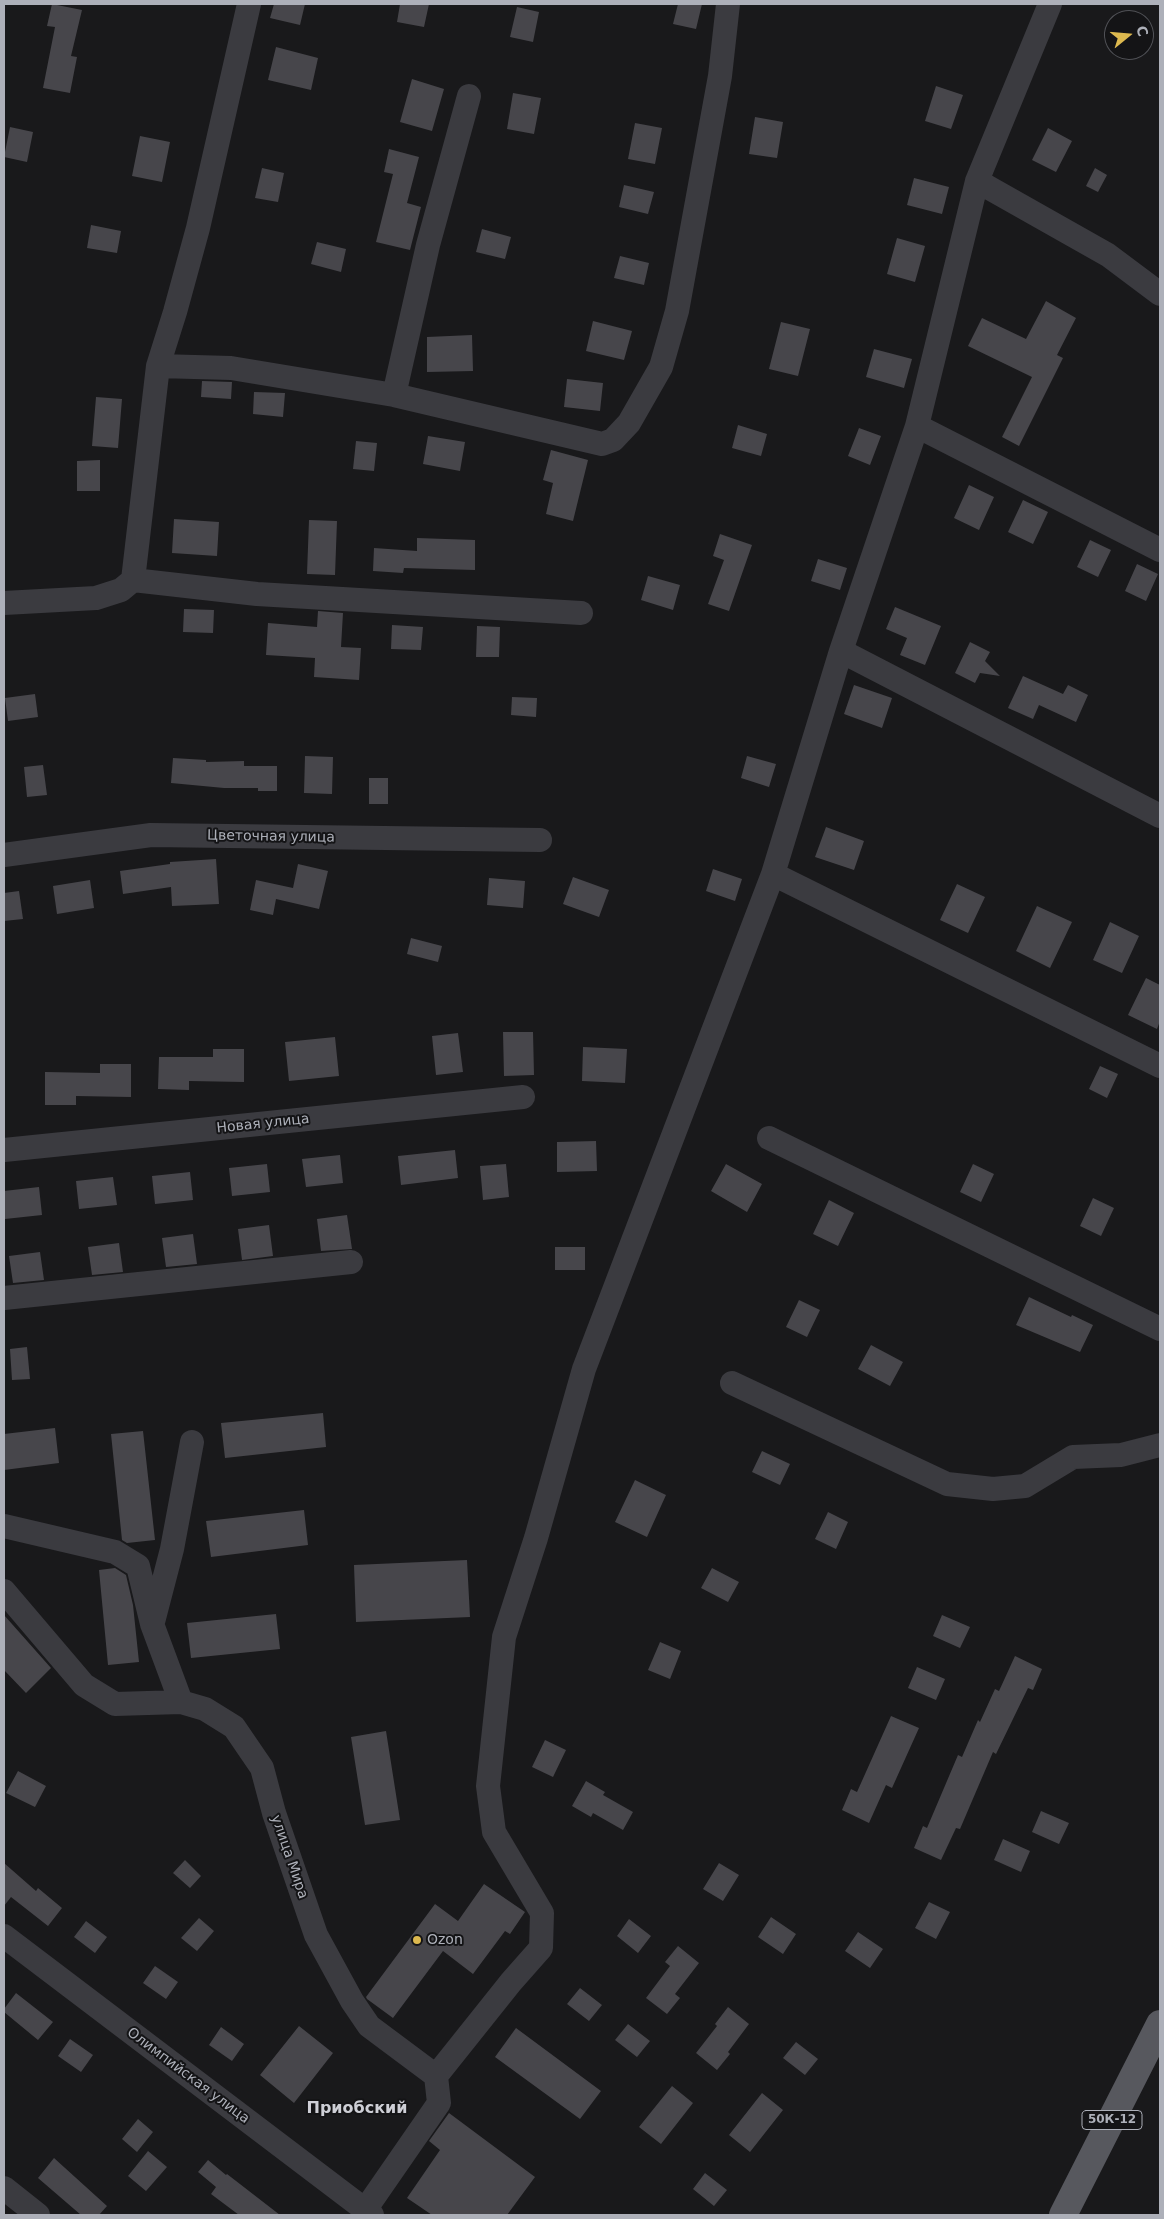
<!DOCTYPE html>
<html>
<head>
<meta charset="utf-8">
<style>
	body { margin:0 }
	#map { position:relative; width:1164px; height:2219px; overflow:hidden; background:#19191b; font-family:"DejaVu Sans",sans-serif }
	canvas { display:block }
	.frame { position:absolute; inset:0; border:5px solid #adb0b9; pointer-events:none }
	.north { position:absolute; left:1104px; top:10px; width:50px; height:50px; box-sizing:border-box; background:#141416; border:1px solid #515257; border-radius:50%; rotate:73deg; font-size:14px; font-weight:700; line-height:20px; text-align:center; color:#adb0b9 }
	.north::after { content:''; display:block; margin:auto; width:18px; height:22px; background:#ddb94f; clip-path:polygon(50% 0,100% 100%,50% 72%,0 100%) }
</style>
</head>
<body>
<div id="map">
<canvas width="1164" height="2219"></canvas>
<div class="frame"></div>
<div class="north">С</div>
</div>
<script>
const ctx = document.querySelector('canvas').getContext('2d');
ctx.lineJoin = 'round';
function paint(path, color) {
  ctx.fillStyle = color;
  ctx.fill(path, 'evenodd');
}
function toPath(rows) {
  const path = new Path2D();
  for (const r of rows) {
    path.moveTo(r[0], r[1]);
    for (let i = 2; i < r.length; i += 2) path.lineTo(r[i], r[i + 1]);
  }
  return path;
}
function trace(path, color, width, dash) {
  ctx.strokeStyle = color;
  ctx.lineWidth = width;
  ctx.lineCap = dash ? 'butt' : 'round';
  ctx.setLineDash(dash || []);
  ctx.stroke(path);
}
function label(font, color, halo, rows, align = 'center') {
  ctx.font = font + ' "DejaVu Sans",sans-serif';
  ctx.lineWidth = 4;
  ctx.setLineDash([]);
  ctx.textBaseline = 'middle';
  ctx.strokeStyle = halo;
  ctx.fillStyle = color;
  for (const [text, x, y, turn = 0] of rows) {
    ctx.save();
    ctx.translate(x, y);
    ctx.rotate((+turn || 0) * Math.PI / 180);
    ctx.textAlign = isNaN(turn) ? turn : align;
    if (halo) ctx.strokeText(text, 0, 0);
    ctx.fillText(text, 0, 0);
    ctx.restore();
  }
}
const building = toPath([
	[52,4,82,10,71,56,77,57,70,93,43,88,55,27,47,26],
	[274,4,305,4,300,25,270,18],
	[400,4,429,4,424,27,397,22],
	[678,4,702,4,696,29,673,24],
	[517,7,539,12,533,42,510,37],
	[276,47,318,58,311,90,268,80],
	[412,79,444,89,432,131,400,122],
	[936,86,963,95,951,129,925,121],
	[513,93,541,98,534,134,507,129],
	[755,117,783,122,777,158,749,154],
	[635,123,662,128,655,164,628,159],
	[10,127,33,132,27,162,4,157],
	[1048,128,1072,141,1056,172,1032,160],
	[140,136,170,142,162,182,132,176],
	[389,149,419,157,407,203,421,207,410,250,376,242,393,174,384,172],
	[262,168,284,173,278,202,255,198],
	[1095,168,1107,175,1098,192,1086,186],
	[914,178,949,187,942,214,907,205],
	[624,185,654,192,648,214,619,207],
	[91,225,121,231,117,253,87,248],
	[482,229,511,237,505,259,476,252],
	[897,238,925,246,915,282,887,274],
	[317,242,346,249,341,272,311,264],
	[620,256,649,263,644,285,614,278],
	[1046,301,1076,318,1057,355,1063,358,1019,446,1002,437,1032,377,968,346,982,318,1026,339],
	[593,321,632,331,624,360,586,351],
	[781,322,810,329,798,376,769,369],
	[472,335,473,371,427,372,427,337],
	[874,349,912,359,904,388,866,377],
	[567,379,603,383,600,411,564,407],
	[202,381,232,382,231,399,201,397],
	[254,392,285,393,283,417,253,414],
	[96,397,122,399,118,448,92,446],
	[738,425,767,434,761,456,732,448],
	[859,428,881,436,870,465,848,456],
	[428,436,465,442,460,471,423,464],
	[356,441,377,443,374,471,353,469],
	[551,450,588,460,573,521,546,514,553,483,543,480],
	[100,460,100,491,77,491,77,461],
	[969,485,994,497,979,530,954,518],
	[1023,500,1048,512,1033,544,1008,532],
	[174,519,219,522,217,556,172,553],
	[309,520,337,521,335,575,307,574],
	[720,534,752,545,729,611,708,604,724,560,713,556],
	[417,538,475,540,475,570,404,568,403,573,373,571,374,548,417,551],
	[1090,540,1111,550,1098,577,1077,567],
	[818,559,847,568,840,590,811,581],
	[1137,564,1158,574,1146,601,1125,591],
	[648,576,680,585,673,610,641,600],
	[895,607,941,626,925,665,900,655,907,638,886,629],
	[184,609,214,610,213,633,183,632],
	[318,611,343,613,341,647,361,648,359,680,314,677,315,658,266,655,268,623,317,627],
	[392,625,423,627,421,650,391,649],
	[477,626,500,627,499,657,476,657],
	[970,642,990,652,985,661,1000,676,980,673,975,683,955,673],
	[1023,676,1063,694,1068,685,1088,695,1076,722,1039,705,1033,719,1008,708],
	[854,685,892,698,882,728,844,714],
	[35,694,38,717,8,721,5,698],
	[512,697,537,698,536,717,511,715],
	[305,756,333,757,332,794,304,793],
	[747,756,776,764,769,787,741,778],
	[173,758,206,760,206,762,244,761,244,766,277,766,277,791,258,791,258,788,224,788,171,783],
	[43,765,47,795,27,797,24,767],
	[369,778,388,778,388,804,369,804],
	[826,827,864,841,854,870,815,857],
	[216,859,219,904,172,906,171,887,123,894,120,871,170,864,170,862],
	[298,864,328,871,319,909,276,899,273,915,250,910,256,880,293,888],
	[713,869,742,879,735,901,706,891],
	[573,877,609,890,599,917,563,904],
	[489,878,525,881,523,908,487,905],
	[90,880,94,908,57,914,53,886],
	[957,884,985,897,968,933,940,920],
	[19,891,23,919,4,921,4,893],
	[1037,906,1072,922,1050,968,1016,951],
	[1110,922,1139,936,1122,973,1093,960],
	[411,938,442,946,438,962,407,954],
	[1146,978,1160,985,1160,1021,1157,1029,1128,1015],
	[503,1032,533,1032,534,1075,504,1076],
	[458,1033,463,1072,436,1075,432,1036],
	[335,1037,339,1076,289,1081,285,1042],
	[583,1047,627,1049,625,1083,582,1081],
	[213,1049,244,1049,244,1082,189,1081,189,1090,158,1089,159,1057,213,1057],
	[100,1064,131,1064,131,1097,76,1096,76,1105,45,1105,45,1072,100,1073],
	[1100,1066,1118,1074,1107,1098,1089,1089],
	[596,1141,597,1171,557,1172,557,1142],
	[455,1150,458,1178,401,1185,398,1156],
	[340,1155,343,1183,306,1187,302,1159],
	[267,1164,270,1192,232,1196,229,1168],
	[506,1164,509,1197,483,1200,480,1166],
	[726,1164,762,1184,747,1212,711,1191],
	[973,1164,994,1174,981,1202,960,1192],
	[190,1172,193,1200,155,1204,152,1176],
	[113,1177,117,1205,79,1209,76,1181],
	[39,1187,42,1215,5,1219,4,1191],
	[1093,1198,1114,1208,1101,1236,1080,1226],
	[829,1200,854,1213,838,1246,813,1234],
	[347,1215,352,1249,321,1251,317,1219],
	[269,1225,273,1256,242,1260,238,1229],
	[193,1234,197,1264,166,1267,162,1238],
	[119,1243,123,1272,92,1275,88,1247],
	[555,1247,585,1247,585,1270,555,1270],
	[40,1252,44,1280,13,1283,9,1256],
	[1029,1297,1071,1317,1072,1315,1093,1325,1080,1352,1016,1325],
	[799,1300,820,1310,807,1337,786,1327],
	[871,1345,903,1362,890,1386,858,1369],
	[27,1347,30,1379,12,1380,10,1349],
	[323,1413,326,1447,225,1458,221,1423],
	[55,1428,59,1463,4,1470,4,1434],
	[143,1431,155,1540,127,1543,122,1540,111,1434],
	[762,1451,790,1464,780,1485,752,1472],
	[635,1480,666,1495,647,1537,615,1522],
	[304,1510,308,1545,211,1557,206,1521],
	[828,1512,848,1522,836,1549,815,1539],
	[467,1560,470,1617,356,1622,354,1565],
	[115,1568,126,1575,133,1605,139,1662,108,1665,99,1570],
	[712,1568,739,1582,728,1602,701,1588],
	[276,1614,280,1649,191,1658,187,1623],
	[4,1615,51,1668,26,1693,4,1670],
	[942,1615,970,1627,960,1648,933,1636],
	[660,1642,681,1651,670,1679,648,1670],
	[1015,1656,1042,1669,1033,1690,1028,1688,996,1754,993,1752,960,1829,956,1828,941,1860,914,1848,923,1826,927,1828,958,1755,962,1757,978,1720,980,1722,995,1689,999,1691],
	[917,1667,945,1679,936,1700,908,1688],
	[891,1716,919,1728,892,1788,886,1785,869,1823,842,1810,851,1789,857,1792],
	[386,1731,400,1820,365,1825,351,1737],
	[545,1740,566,1750,553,1777,532,1767],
	[18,1771,46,1786,35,1807,6,1793],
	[586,1781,605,1792,603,1795,633,1812,623,1830,593,1813,591,1817,572,1806],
	[1041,1811,1069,1823,1059,1844,1032,1832],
	[1003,1839,1030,1851,1021,1872,994,1860],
	[185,1860,201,1876,190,1888,173,1873],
	[4,1863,36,1891,38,1888,62,1908,48,1926,11,1897,4,1906],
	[719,1863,739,1875,723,1901,703,1889],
	[484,1884,525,1912,510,1934,505,1931,473,1974,443,1951,393,2018,367,1999,366,1997,435,1904,458,1921],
	[929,1902,950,1912,936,1939,915,1928],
	[771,1917,796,1934,783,1954,758,1937],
	[199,1918,214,1931,197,1951,181,1938],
	[629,1919,651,1936,638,1953,617,1936],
	[86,1921,107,1937,95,1953,74,1937],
	[858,1932,883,1949,870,1968,845,1951],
	[678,1946,699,1963,675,1994,680,1998,667,2014,646,1998,670,1966,665,1962],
	[155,1966,178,1982,166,1999,143,1983],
	[580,1988,602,2005,589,2021,567,2004],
	[16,1993,53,2022,38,2040,4,2012,4,2009],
	[728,2007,749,2024,728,2052,730,2054,717,2070,696,2053,717,2026,715,2024],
	[628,2024,650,2041,637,2057,615,2040],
	[299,2026,333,2053,294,2103,260,2075],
	[221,2027,244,2044,232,2061,209,2045],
	[516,2028,601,2091,580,2119,495,2057],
	[70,2039,93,2055,81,2072,58,2056],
	[796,2042,818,2059,805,2075,783,2058],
	[672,2086,693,2103,661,2144,639,2127],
	[762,2093,783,2110,750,2152,729,2135],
	[449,2113,535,2177,507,2215,432,2215,407,2198,440,2150,429,2141],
	[138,2119,153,2132,137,2152,122,2139],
	[148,2151,167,2167,146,2191,128,2176],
	[54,2158,107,2206,99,2215,81,2215,38,2178],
	[208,2160,226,2175,227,2174,280,2215,239,2215,211,2194,216,2187,198,2172],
	[705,2173,727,2190,714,2206,693,2189]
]);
const minor = toPath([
	[977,181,1108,255,1160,294],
	[158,366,231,368,394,395,602,444,613,440,629,423,661,367,677,311,720,76,728,4],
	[394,395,428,245,469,96],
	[917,426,1160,550],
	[133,580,158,366,175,312,198,228,249,4],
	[4,603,96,598,121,590,133,580,257,594,581,613],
	[841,651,1160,816],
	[4,855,151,835,540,840],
	[773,874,1160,1066],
	[769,1138,1160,1329],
	[4,1150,523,1097],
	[4,1298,351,1262],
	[732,1383,947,1484,993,1489,1025,1486,1073,1457,1121,1455,1160,1445],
	[4,1526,115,1552,138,1566,152,1624,181,1702],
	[4,1591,84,1685,115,1704,181,1702,205,1709,234,1727,262,1768,274,1813,316,1935,352,2001,369,2026,436,2076,439,2103,365,2210],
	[153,1622,172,1549,192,1442],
	[4,1936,372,2215],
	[436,2076,511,1982,541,1948,542,1913,494,1832,488,1786,504,1637,536,1538,584,1369,773,874,841,651,917,426,977,181,1050,4],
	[4,2188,38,2215]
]);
const major = toPath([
	[1063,2215,1160,2024]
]);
const markers = [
	[417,1940,5,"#ddb94f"]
];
const shields = [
	[1112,2120,60]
];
const shieldNames = [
	["50К-12",1112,2120]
];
const streetNames = [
	["Цветочная улица",271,837,1],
	["Новая улица",263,1124,-6],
	["улица Мира",289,1857,71],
	["Олимпийская улица",188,2076,37]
];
const poiNames = [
	["Ozon",427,1940]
];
const quarterNames = [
	["Приобский",357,2109]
];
paint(building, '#47464b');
trace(minor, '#3b3b40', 24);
trace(major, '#57585e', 28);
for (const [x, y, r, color] of markers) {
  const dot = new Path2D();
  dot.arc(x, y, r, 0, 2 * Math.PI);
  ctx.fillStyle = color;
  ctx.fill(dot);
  trace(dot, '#141416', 2);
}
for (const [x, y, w] of shields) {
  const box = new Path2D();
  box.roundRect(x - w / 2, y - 9.5, w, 19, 4);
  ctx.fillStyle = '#141416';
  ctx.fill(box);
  trace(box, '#adb0b9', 1);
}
label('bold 12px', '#adb0b9', null, shieldNames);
label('14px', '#adb0b9', '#141416', streetNames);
label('14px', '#adb0b9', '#141416', poiNames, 'left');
label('bold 16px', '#cecfd6', '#141416', quarterNames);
</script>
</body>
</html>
